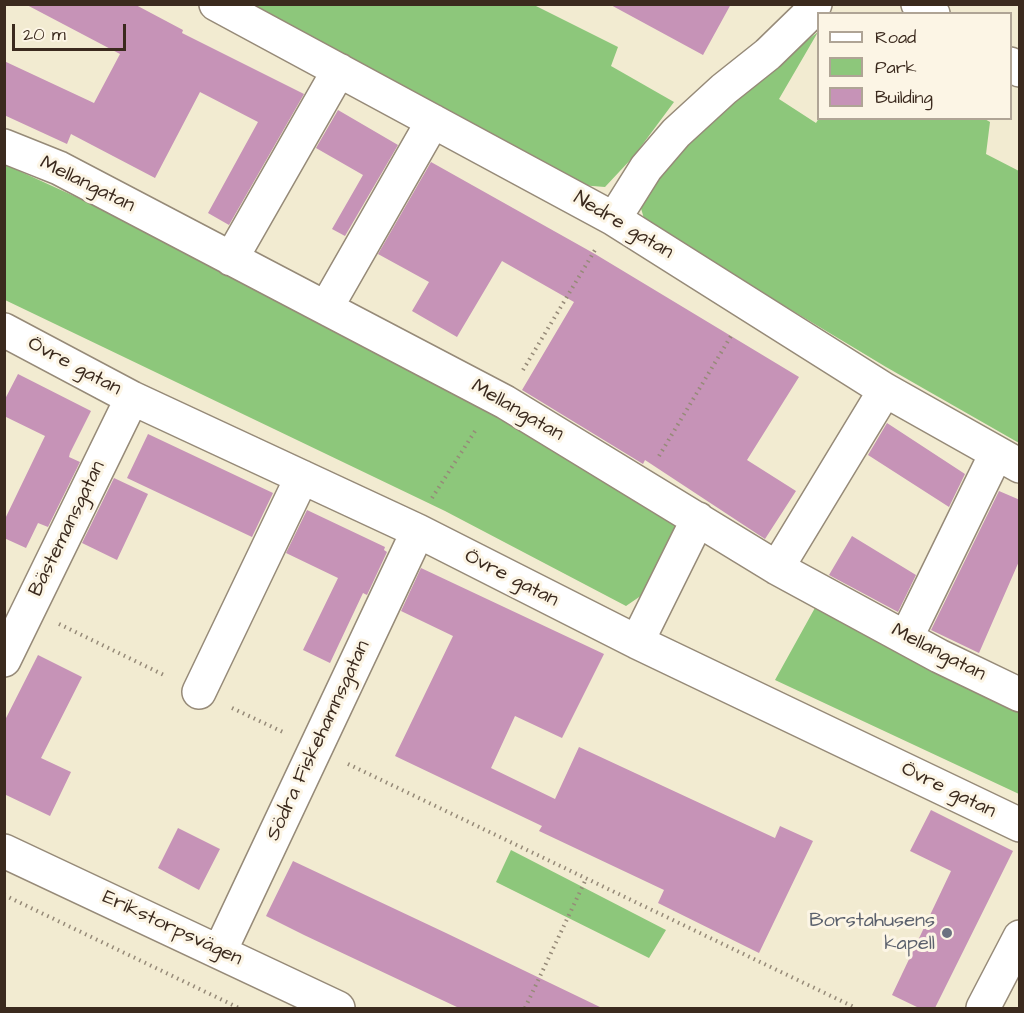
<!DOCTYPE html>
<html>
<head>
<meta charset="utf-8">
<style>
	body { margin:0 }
	#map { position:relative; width:1024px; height:1013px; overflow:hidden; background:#f2ebd1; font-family:"Architects Daughter",sans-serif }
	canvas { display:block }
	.frame { position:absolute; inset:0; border:6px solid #3b2a1e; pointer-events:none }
	.legend { position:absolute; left:817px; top:12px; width:195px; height:108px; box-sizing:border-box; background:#fcf5e5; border:2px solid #afa495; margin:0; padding:8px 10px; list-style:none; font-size:18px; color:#3b2a1e }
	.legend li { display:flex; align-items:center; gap:12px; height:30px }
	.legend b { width:30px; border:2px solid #afa495 }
	.scale { position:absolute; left:12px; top:24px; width:114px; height:27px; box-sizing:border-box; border:3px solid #3b2a1e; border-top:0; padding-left:8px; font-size:18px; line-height:21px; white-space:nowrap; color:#3b2a1e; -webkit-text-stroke:4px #fcf5e5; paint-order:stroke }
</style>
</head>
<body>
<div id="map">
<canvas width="1024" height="1013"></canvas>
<div class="frame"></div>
<ul class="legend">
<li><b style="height:8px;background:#fff"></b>Road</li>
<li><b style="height:16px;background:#8dc77b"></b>Park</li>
<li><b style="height:16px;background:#c693b7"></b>Building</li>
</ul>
<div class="scale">20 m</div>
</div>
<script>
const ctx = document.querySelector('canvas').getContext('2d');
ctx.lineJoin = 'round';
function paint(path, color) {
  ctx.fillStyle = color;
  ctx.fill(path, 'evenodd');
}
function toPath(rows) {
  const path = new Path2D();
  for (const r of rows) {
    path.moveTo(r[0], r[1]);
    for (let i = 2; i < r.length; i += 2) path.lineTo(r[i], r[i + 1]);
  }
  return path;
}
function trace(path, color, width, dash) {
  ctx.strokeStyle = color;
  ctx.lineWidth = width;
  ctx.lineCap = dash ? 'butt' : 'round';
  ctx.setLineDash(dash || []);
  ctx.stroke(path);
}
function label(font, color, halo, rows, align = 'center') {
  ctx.font = font + ' "Architects Daughter",sans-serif';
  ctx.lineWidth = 6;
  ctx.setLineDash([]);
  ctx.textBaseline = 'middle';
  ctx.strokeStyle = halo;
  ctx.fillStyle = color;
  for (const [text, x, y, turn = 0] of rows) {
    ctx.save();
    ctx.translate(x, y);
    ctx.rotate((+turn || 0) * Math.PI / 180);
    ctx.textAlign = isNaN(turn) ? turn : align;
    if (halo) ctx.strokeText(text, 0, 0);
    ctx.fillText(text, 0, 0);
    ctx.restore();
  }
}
const green = toPath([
	[251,5,534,5,618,47,611,66,674,102,634,156,605,187,580,185],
	[818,32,779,99,816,123,819,118,983,118,990,122,986,154,1019,171,1019,443,886,367,645,222,640,205,689,136,756,79],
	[4,164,155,233,667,506,677,525,645,593,626,606,445,511,5,300],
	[816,606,1019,711,1019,794,775,680],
	[511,850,666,930,649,958,496,882]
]);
const building = toPath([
	[25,4,134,4,183,30,182,33,304,94,229,225,208,213,258,122,200,92,155,178,71,134,67,144,4,115,4,61,94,103,120,54],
	[609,4,731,4,703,55],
	[338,110,398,145,345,236,332,229,363,175,316,148],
	[431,162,595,254,799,377,747,460,796,491,765,539,645,460,643,464,522,390,574,302,502,261,457,337,412,311,429,282,378,254],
	[18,374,91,411,70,453,69,457,80,462,48,527,38,523,26,548,4,538,4,521,45,436,4,416,4,401],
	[887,423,965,474,949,507,868,455],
	[148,434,273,493,252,537,127,478],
	[114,478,148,494,117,560,82,543],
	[999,491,1020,500,1020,559,979,653,931,630],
	[307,510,385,547,384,550,387,552,367,595,363,593,330,663,303,650,338,578,286,553],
	[852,536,916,575,898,612,829,575],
	[421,568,604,654,562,738,515,716,491,768,555,799,579,747,775,838,780,826,813,841,759,953,658,903,664,890,539,831,542,826,395,756,453,636,401,611],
	[38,655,82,677,41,758,71,772,50,816,4,794,4,722],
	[931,810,1013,851,935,1008,919,1008,892,995,951,871,910,851],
	[178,828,220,849,199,890,158,868],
	[293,861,446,933,602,1008,459,1008,304,935,266,916]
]);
const path = toPath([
	[523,370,595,250],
	[659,456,731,336],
	[432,498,477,428],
	[59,624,166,676],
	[232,708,285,733],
	[348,764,856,1008],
	[4,895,239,1008],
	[525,1008,586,879]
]);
const minor = toPath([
	[216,4,614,219,885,390,1020,466],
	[918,4,933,14],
	[1010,64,1020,70],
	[4,146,59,168,505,402,777,568,939,656,1020,695],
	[614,219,646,168,676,133,724,89,768,54,806,17,815,4],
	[231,259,339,70],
	[326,308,433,121],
	[4,330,132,398,418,531,637,642,1020,825],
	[777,568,885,390],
	[906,638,996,454],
	[637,642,698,519],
	[4,660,132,398],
	[199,692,302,477],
	[4,851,338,1008],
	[220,951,418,531],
	[983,1008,1020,937]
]);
const markers = [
	[947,933,6,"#6b7280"]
];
const streetNames = [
	["Mellangatan",87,185,26],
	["Nedre gatan",623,226,31],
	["Övre gatan",74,367,28],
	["Mellangatan",517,411,30],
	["Bästemansgatan",68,529,-64],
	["Övre gatan",511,579,27],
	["Mellangatan",938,653,27],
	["Södra Fiskehamnsgatan",319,741,-65],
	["Övre gatan",948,791,26],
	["Erikstorpsvägen",172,929,25]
];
const worshipNames = [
	["Borstahusens",935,922],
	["kapell",935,945]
];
paint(green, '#8dc77b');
paint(building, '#c693b7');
trace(minor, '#968a78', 36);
trace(path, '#968a78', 4, [1.5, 4.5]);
trace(minor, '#fff', 33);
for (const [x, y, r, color] of markers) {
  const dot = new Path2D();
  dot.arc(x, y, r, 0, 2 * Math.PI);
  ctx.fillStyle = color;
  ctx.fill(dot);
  trace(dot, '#fcf5e5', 2);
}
label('20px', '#3b2a1e', '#fcf5e5', streetNames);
label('20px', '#5b616d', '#fcf5e5', worshipNames, 'right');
</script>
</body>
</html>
